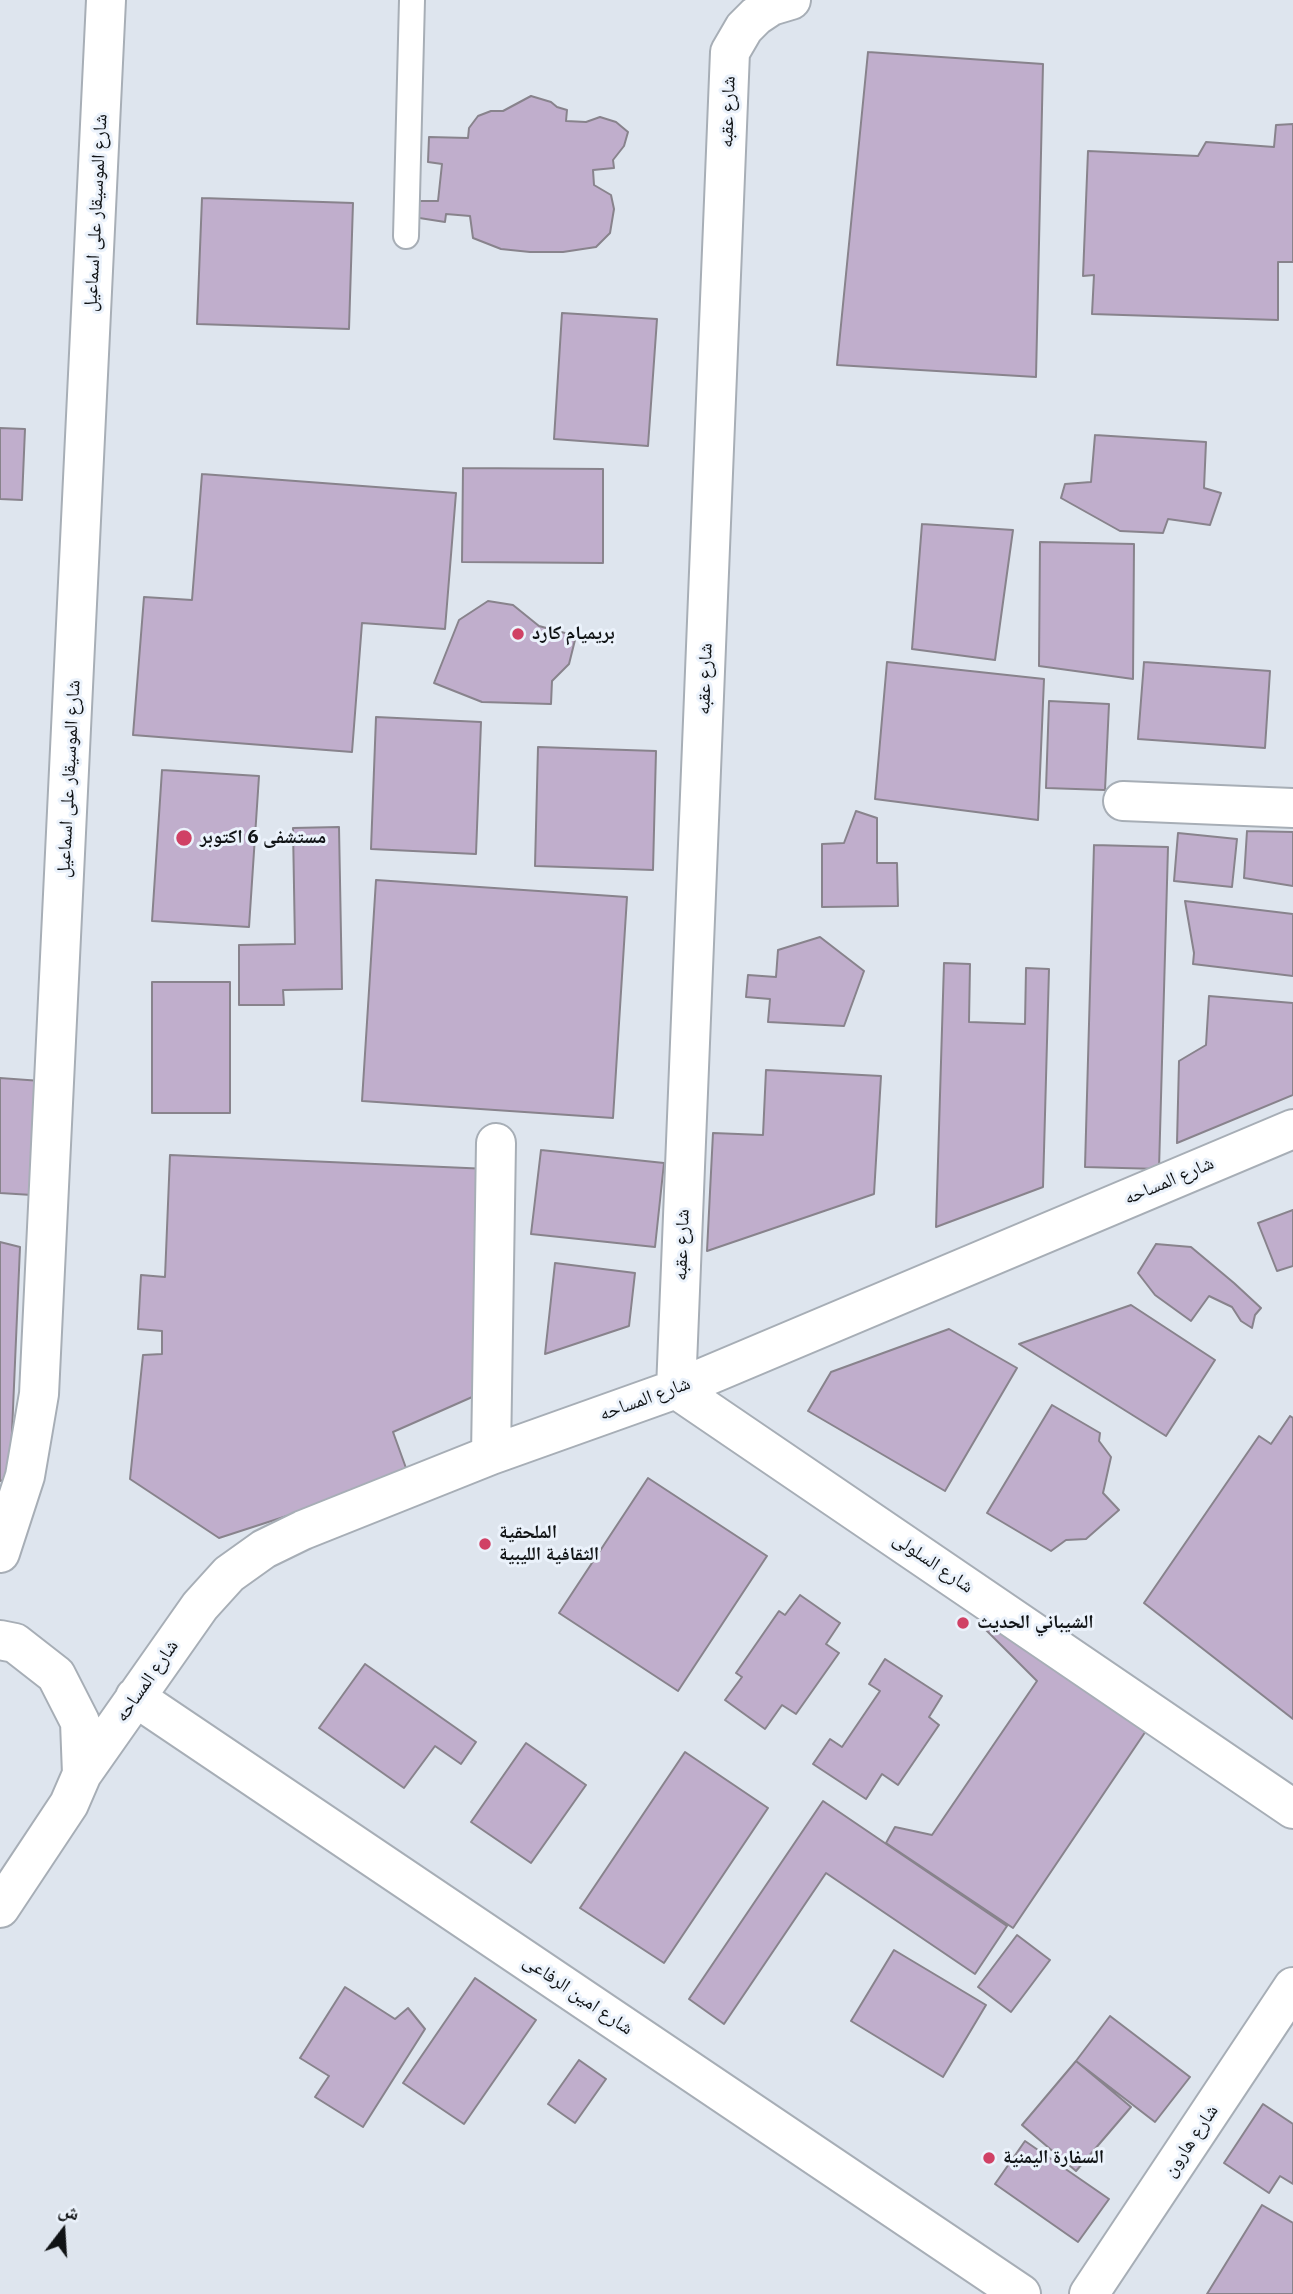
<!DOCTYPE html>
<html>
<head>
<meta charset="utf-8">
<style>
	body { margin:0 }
	#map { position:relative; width:1293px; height:2294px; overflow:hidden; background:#dee5ee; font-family:"IBM Plex Sans","Noto Naskh Arabic",sans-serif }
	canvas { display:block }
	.north { position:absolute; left:28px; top:2196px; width:70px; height:70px; -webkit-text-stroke:5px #ebf2fb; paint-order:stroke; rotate:17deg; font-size:19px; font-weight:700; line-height:28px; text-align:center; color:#101315 }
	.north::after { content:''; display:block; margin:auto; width:24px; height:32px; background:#101315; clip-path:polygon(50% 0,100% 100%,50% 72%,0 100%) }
</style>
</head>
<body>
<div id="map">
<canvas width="1293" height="2294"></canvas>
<div class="north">ش</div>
</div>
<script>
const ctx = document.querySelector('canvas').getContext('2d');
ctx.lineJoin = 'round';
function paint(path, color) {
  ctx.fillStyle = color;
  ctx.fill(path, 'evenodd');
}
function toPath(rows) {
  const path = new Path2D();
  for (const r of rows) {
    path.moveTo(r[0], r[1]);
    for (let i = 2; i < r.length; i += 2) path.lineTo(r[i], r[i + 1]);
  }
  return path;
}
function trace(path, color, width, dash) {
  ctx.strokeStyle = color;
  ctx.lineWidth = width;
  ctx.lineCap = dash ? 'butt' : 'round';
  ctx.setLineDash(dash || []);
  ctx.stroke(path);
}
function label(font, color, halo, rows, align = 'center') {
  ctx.font = font + ' "IBM Plex Sans","Noto Naskh Arabic",sans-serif';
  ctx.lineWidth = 6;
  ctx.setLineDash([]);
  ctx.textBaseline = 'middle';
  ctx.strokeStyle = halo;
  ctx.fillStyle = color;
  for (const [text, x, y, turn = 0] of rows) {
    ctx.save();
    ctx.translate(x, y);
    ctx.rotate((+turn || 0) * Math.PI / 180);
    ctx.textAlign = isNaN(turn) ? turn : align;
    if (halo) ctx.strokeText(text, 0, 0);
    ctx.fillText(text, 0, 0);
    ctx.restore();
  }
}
const building = toPath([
	[868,52,1043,64,1036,377,837,365,868,52],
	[531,96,551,102,557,107,567,110,566,121,586,122,600,117,616,122,628,132,624,146,613,160,614,168,593,170,594,185,611,195,614,209,610,233,596,247,563,252,530,252,501,249,473,238,470,216,446,214,445,222,413,217,418,201,438,201,442,164,428,162,429,137,468,138,469,128,478,116,491,111,503,111,531,96],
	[1293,124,1293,262,1278,262,1278,320,1092,314,1094,275,1083,276,1088,151,1198,156,1206,142,1274,147,1276,125,1293,124],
	[202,198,353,203,349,329,197,324,202,198],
	[562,313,657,319,648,446,554,439,562,313],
	[0,428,25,429,22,500,0,499,0,428],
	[1095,435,1206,442,1204,488,1221,493,1210,525,1168,519,1163,533,1120,531,1061,498,1065,484,1091,482,1095,435],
	[463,468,603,469,603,563,462,562,463,468],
	[202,474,456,493,445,629,362,623,352,752,133,735,144,597,192,600,202,474],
	[922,524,1013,530,995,660,912,649,922,524],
	[1040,542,1134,544,1133,679,1039,666,1040,542],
	[488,601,513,605,539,626,576,636,569,664,552,681,551,704,482,702,434,683,459,620,488,601],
	[887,662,1044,679,1038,820,875,799,887,662],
	[1144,662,1270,671,1265,748,1138,739,1144,662],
	[1049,701,1109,704,1105,790,1046,788,1049,701],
	[376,717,481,722,476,854,371,849,376,717],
	[538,747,656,751,653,870,535,866,538,747],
	[162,770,259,776,249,927,152,921,162,770],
	[856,811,877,818,877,863,897,863,898,906,822,907,822,844,844,843,856,811],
	[339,827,342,989,283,990,284,1005,239,1005,239,945,295,944,293,828,339,827],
	[1247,831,1293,832,1293,886,1244,878,1247,831],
	[1178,833,1237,839,1232,887,1174,881,1178,833],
	[1094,845,1168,847,1159,1169,1085,1167,1094,845],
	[376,880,627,897,613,1118,362,1101,376,880],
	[1185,901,1293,914,1293,976,1193,964,1194,953,1185,901],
	[820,937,864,971,844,1026,768,1022,770,999,746,997,748,975,776,977,778,950,820,937],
	[944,963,970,964,969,1022,1025,1024,1026,968,1049,969,1043,1187,936,1227,944,963],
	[152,982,230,982,230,1113,152,1113,152,982],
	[1209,996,1293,1003,1293,1095,1177,1143,1179,1061,1206,1045,1209,996],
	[766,1070,881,1076,874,1194,707,1251,713,1133,763,1135,766,1070],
	[0,1078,41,1081,32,1195,0,1193,0,1078],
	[541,1150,664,1163,655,1247,531,1234,541,1150],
	[170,1155,489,1169,479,1394,393,1432,406,1468,336,1500,219,1538,130,1479,143,1355,162,1354,162,1331,138,1329,141,1275,165,1277,170,1155],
	[1293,1210,1293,1266,1277,1271,1258,1223,1293,1210],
	[0,1242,20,1247,10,1478,0,1481,0,1242],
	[1156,1244,1191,1247,1234,1283,1261,1308,1255,1315,1252,1328,1241,1321,1232,1307,1209,1296,1191,1321,1155,1295,1138,1273,1156,1244],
	[555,1263,635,1273,629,1326,545,1354,555,1263],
	[1131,1305,1215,1360,1166,1436,1019,1344,1131,1305],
	[949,1329,1017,1368,945,1491,808,1411,831,1372,949,1329],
	[1052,1405,1100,1433,1099,1441,1111,1457,1103,1493,1119,1510,1086,1539,1066,1540,1051,1551,987,1513,1052,1405],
	[1290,1416,1293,1418,1293,1719,1144,1603,1259,1436,1271,1444,1290,1416],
	[648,1478,767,1556,678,1691,559,1613,648,1478],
	[800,1595,840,1623,826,1644,839,1653,796,1714,782,1705,765,1729,725,1700,742,1677,736,1673,779,1611,785,1615,800,1595],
	[982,1602,1154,1719,1013,1928,886,1843,895,1827,932,1835,1037,1681,981,1625,982,1602],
	[885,1659,942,1696,929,1717,939,1725,898,1785,882,1774,866,1799,813,1764,830,1739,842,1747,880,1691,869,1684,885,1659],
	[365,1664,476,1742,461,1764,435,1746,404,1788,319,1728,365,1664],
	[526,1743,586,1785,531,1863,471,1822,526,1743],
	[685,1752,768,1808,664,1963,580,1908,685,1752],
	[823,1801,1007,1926,975,1974,826,1873,724,2024,689,1999,823,1801],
	[1017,1935,1050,1960,1011,2012,978,1987,1017,1935],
	[894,1950,986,2005,943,2077,851,2021,894,1950],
	[475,1978,536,2020,464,2124,403,2083,475,1978],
	[345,1987,395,2019,408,2008,425,2029,363,2127,315,2097,329,2076,300,2058,345,1987],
	[1110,2016,1190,2077,1155,2122,1076,2061,1110,2016],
	[579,2060,606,2079,575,2123,548,2104,579,2060],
	[1076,2061,1131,2107,1076,2171,1022,2125,1076,2061],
	[1263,2104,1293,2124,1293,2184,1280,2176,1269,2193,1224,2163,1263,2104],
	[1025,2141,1109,2199,1078,2242,995,2184,1025,2141],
	[1262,2205,1293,2223,1293,2294,1207,2294,1262,2205]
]);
const service = toPath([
	[406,236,412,0]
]);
const minor = toPath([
	[791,0,771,6,756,16,744,28,730,52,676,1389,1293,1809],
	[1123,801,1293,808],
	[491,1455,496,1143],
	[0,1553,25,1476,39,1394,106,0],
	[0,1640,15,1643,56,1675,80,1722,82,1774,69,1804,0,1908],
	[135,1697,1021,2294],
	[82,1774,200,1606,229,1574,264,1549,303,1530,491,1455,676,1389,1293,1129],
	[1089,2294,1293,1987]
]);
const markers = [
	[518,634,7,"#d04165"],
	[184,838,9,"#d04165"],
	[485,1544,7,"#d04165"],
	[963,1623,7,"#d04165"],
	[989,2158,7,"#d04165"]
];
const streetNames = [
	["شارع عقبه",728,112,-88],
	["شارع الموسيقار على اسماعيل",96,213,-87],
	["شارع عقبه",705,679,-88],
	["شارع الموسيقار على اسماعيل",69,779,-87],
	["شارع المساحه",1169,1181,-23],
	["شارع عقبه",682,1245,-88],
	["شارع المساحه",645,1399,-20],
	["شارع السلولى",933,1563,34],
	["شارع المساحه",147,1681,-55],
	["شارع امين الرفاعى",578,1995,34],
	["شارع هارون",1191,2141,-56]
];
const poiNames = [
	["بريميام كارد",532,634],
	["مستشفى 6 اكتوبر",200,838],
	["الملحقية",499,1533],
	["الثقافية الليبية",499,1555],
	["الشيباني الحديث",977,1623],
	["السفارة اليمنية",1003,2158]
];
paint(building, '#c0aecc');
trace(building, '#88838c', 2);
trace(service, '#a7aeb6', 28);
trace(minor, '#a7aeb6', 42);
trace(service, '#fff', 24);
trace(minor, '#fff', 38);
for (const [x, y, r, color] of markers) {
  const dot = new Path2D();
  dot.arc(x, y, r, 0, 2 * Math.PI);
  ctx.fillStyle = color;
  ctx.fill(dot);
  trace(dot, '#ebf2fb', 2.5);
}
label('19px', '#101315', '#ebf2fb', streetNames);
label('bold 19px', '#101315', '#ebf2fb', poiNames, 'left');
</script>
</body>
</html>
